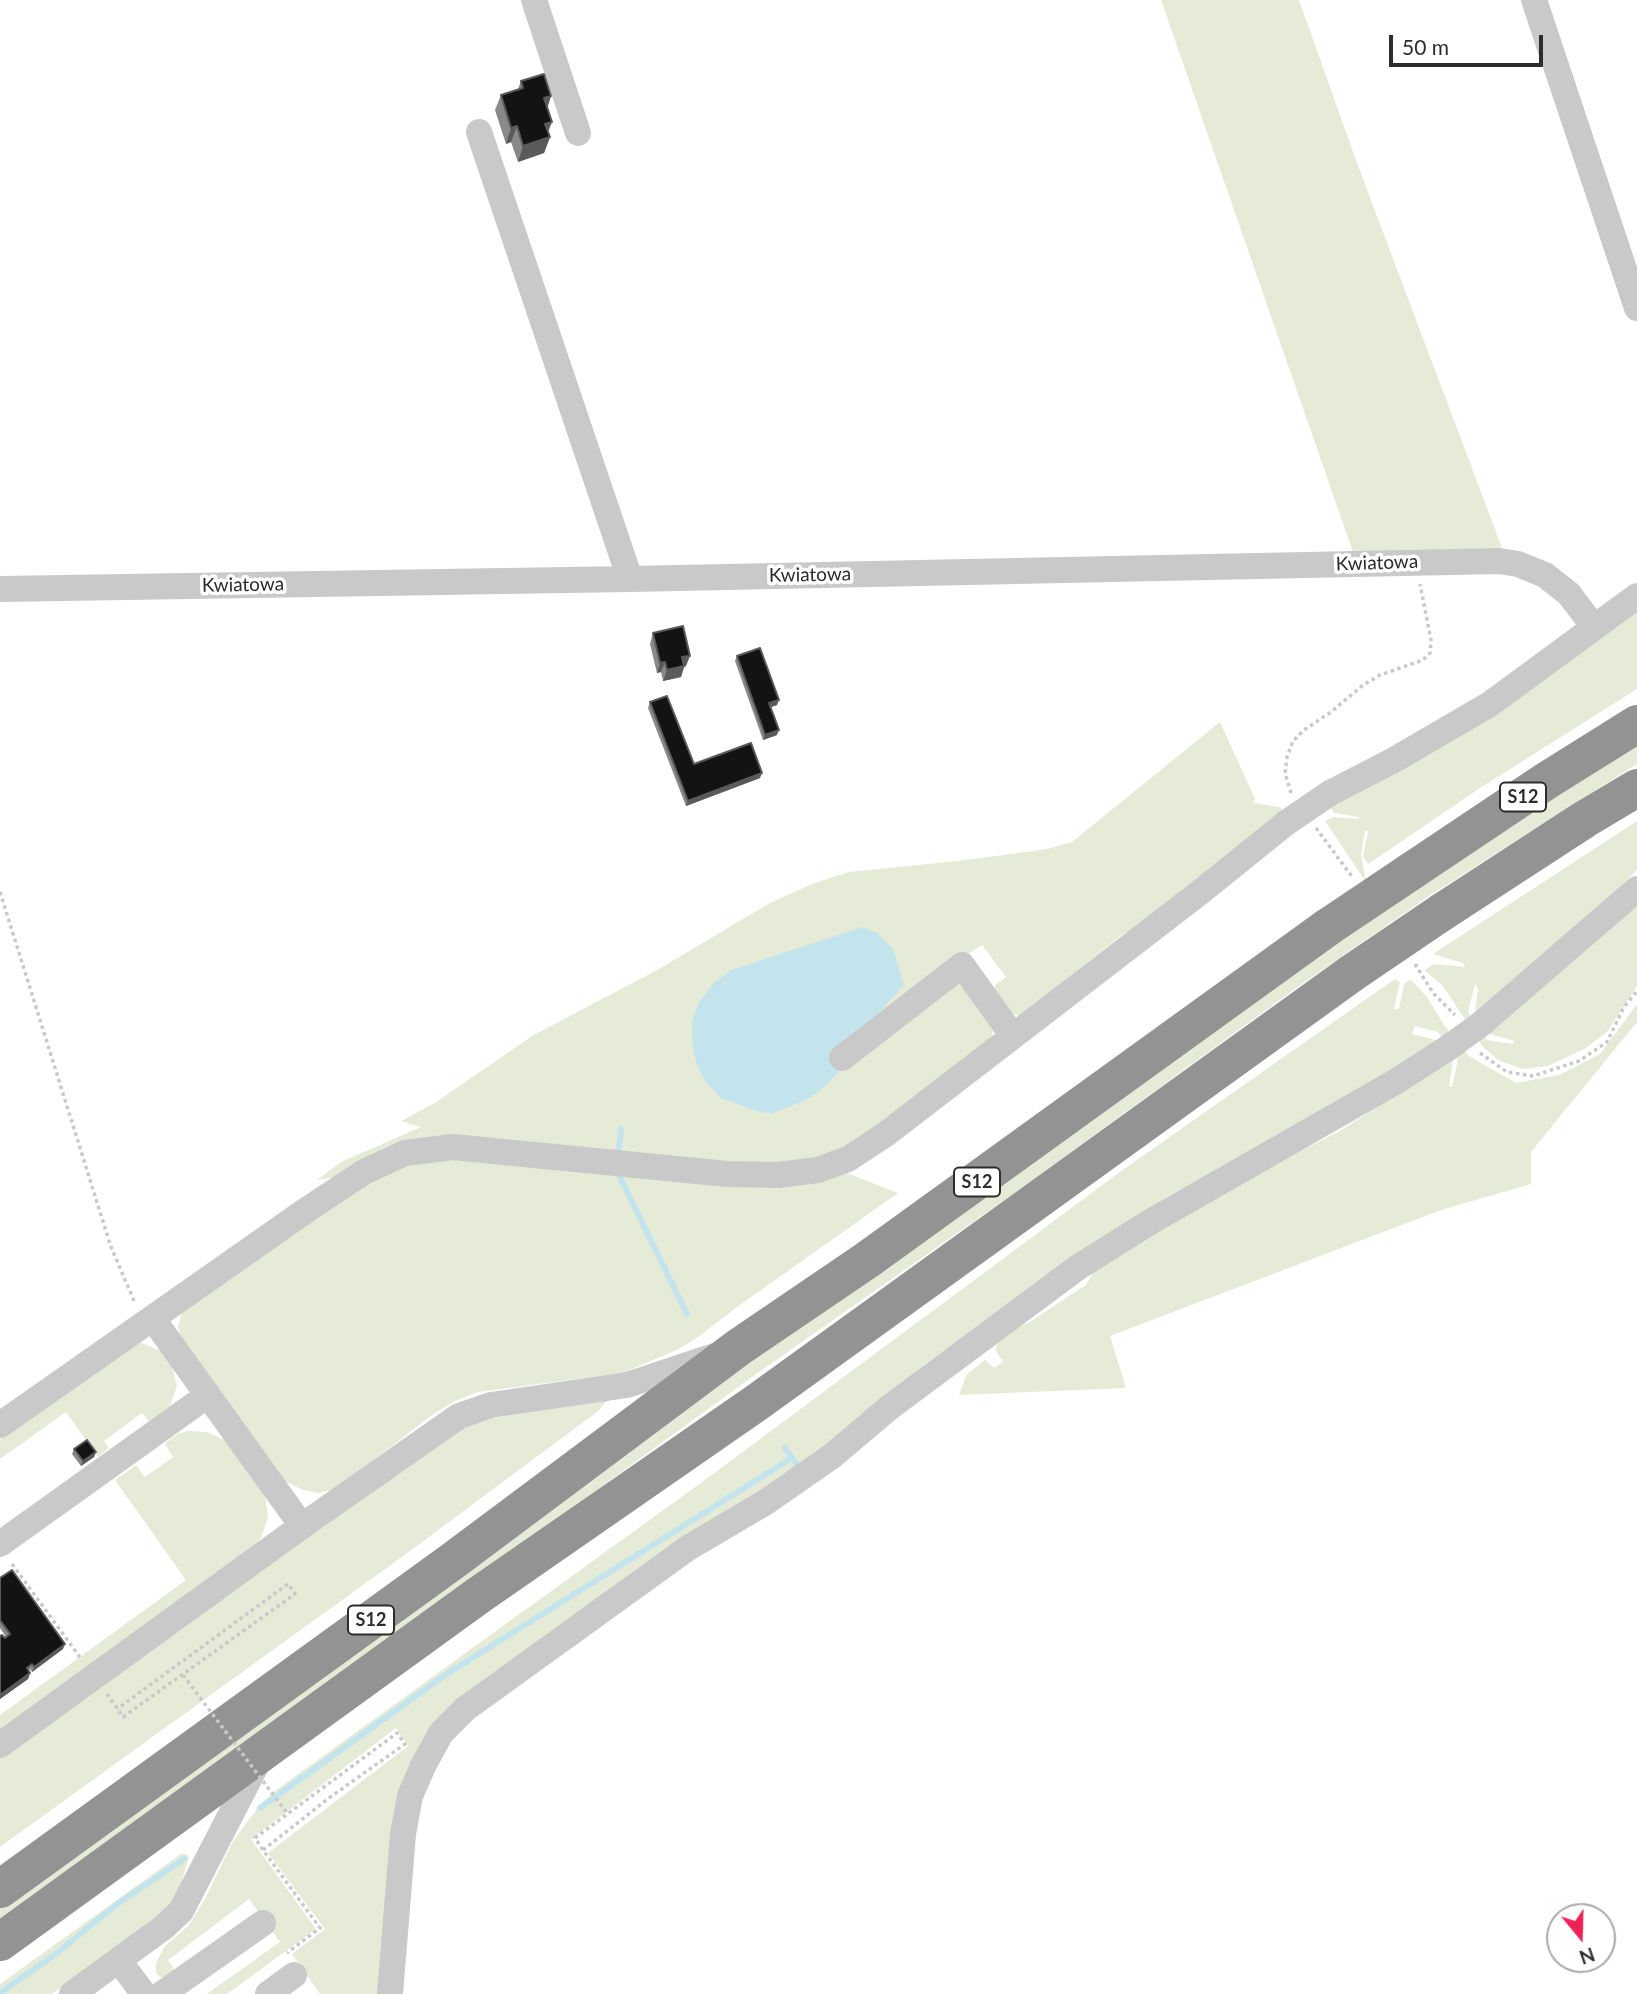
<!DOCTYPE html>
<html>
<head>
<meta charset="utf-8">
<style>
	body { margin:0 }
	#map { position:relative; width:1637px; height:1994px; overflow:hidden; background:#fff; font-family:Lato,sans-serif }
	canvas { display:block }
	.north { position:absolute; left:1546px; top:1903px; width:70px; height:70px; box-sizing:border-box; background:#fff; border:2px solid #ababab; border-radius:50%; rotate:161deg; font-size:19px; font-weight:700; line-height:28px; text-align:center; color:#2c2c2c }
	.north::after { content:''; display:block; margin:auto; width:24px; height:32px; background:#ef2257; clip-path:polygon(50% 0,100% 100%,50% 72%,0 100%) }
	.scale { position:absolute; left:1389px; top:35px; width:154px; height:32px; box-sizing:border-box; border:4px solid #2c2c2c; border-top:0; padding-left:9px; font-size:21px; line-height:24px; white-space:nowrap; color:#2c2c2c; -webkit-text-stroke:5px #fff; paint-order:stroke }
</style>
</head>
<body>
<div id="map">
<canvas width="1637" height="1994"></canvas>
<div class="north">N</div>
<div class="scale">50 m</div>
</div>
<script>
const ctx = document.querySelector('canvas').getContext('2d');
ctx.lineJoin = 'round';
function paint(path, color) {
  ctx.fillStyle = color;
  ctx.fill(path, 'evenodd');
}
function toPath(rows) {
  const path = new Path2D();
  for (const r of rows) {
    path.moveTo(r[0], r[1]);
    for (let i = 2; i < r.length; i += 2) path.lineTo(r[i], r[i + 1]);
  }
  return path;
}
function trace(path, color, width, dash) {
  ctx.strokeStyle = color;
  ctx.lineWidth = width;
  ctx.lineCap = dash ? 'butt' : 'round';
  ctx.setLineDash(dash || []);
  ctx.stroke(path);
}
function label(font, color, halo, rows, align = 'center') {
  ctx.font = font + ' Lato,sans-serif';
  ctx.lineWidth = 7;
  ctx.setLineDash([]);
  ctx.textBaseline = 'middle';
  ctx.strokeStyle = halo;
  ctx.fillStyle = color;
  for (const [text, x, y, turn = 0] of rows) {
    ctx.save();
    ctx.translate(x, y);
    ctx.rotate((+turn || 0) * Math.PI / 180);
    ctx.textAlign = isNaN(turn) ? turn : align;
    if (halo) ctx.strokeText(text, 0, 0);
    ctx.fillText(text, 0, 0);
    ctx.restore();
  }
}
const green = toPath([
	[1161,0,1299,0,1357,163,1502,548,1353,552],
	[1637,612,1637,689,1480,788,1368,864,1363,857,1368,831,1365,831,1361,855,1366,882,1325,821,1333,817,1359,819,1359,817,1334,813,1330,806],
	[1220,722,1255,799,1253,803,1280,807,1285,813,1140,926,1123,934,1065,980,1025,1017,1006,1012,995,994,995,985,1006,977,982,945,951,965,990,1024,993,1031,991,1040,982,1051,826,1160,779,1168,460,1139,337,1177,317,1180,341,1162,421,1127,401,1121,435,1103,532,1036,659,969,770,903,815,883,849,872,958,861,1047,849,1072,842],
	[1637,745,1637,764,1432,894,1299,986,1020,1189,759,1372,0,1924,0,1906,568,1492,1423,880],
	[1637,821,1637,870,1550,956,1475,1013,1478,989,1475,984,1468,1012,1487,1040,1513,1044,1514,1041,1490,1034,1488,1031,1637,901,1637,986,1607,1032,1586,1048,1548,1066,1522,1069,1498,1060,1483,1047,1443,986,1424,970,1434,964,1465,967,1463,963,1433,954],
	[1395,979,1400,982,1394,1009,1399,1009,1404,984,1410,980,1414,983,1427,997,1444,1025,1469,1056,1516,1083,1559,1075,1600,1054,1637,1004,1637,1022,1531,1152,1531,1184,1441,1210,1110,1336,1126,1388,959,1395,967,1374,985,1360,994,1368,1003,1362,996,1351,997,1340,1014,1328,1028,1323,1086,1285,1099,1262,1196,1204,1338,1132,1453,1059,1449,1086,1452,1087,1458,1060,1438,1032,1415,1026,1412,1034,1440,1041,1295,1127,1165,1198,1041,1282,925,1364,862,1419,418,1752,383,1994,320,1994,292,1954,325,1929,268,1853,408,1746,396,1728,251,1839,316,1929,227,1994,207,1994,280,1942,249,1899,168,1960,177,1974,169,1979,160,1977,156,1973,156,1963,165,1946,189,1925,206,1897,233,1841,260,1805,276,1790,698,1485,1124,1169],
	[424,1158,844,1172,898,1193,737,1307,698,1337,677,1350,622,1373,478,1392,455,1401,432,1415,344,1483,332,1490,318,1493,303,1490,285,1481,181,1338,178,1327,183,1308,349,1193],
	[142,1343,161,1351,172,1366,177,1386,170,1406,162,1418,152,1425,142,1413,104,1441,109,1448,98,1457,66,1412,0,1459,0,1439,133,1344],
	[608,1400,597,1412,410,1551,0,1847,0,1758,462,1423],
	[188,1431,207,1432,227,1441,265,1496,268,1517,261,1538,254,1546,0,1731,0,1715,186,1580,115,1480,136,1465,145,1477,173,1457,165,1444,177,1434],
	[182,1853,189,1856,178,1895,160,1917,52,1994,0,1994,0,1984]
]);
const water = toPath([
	[863,927,877,933,893,949,904,985,865,1028,846,1064,823,1088,806,1100,773,1113,759,1112,721,1098,705,1081,696,1062,692,1041,692,1021,700,1000,715,982,731,970]
]);
const stream = toPath([
	[618,1157,621,1129],
	[617,1171,687,1314],
	[785,1448,797,1465],
	[260,1808,445,1675,792,1458],
	[0,1993,53,1956,116,1905,184,1859]
]);
const path = toPath([
	[1291,793,1285,773,1287,757,1293,741,1304,730,1331,712,1363,685,1380,675,1423,660,1430,653,1431,640,1420,584],
	[1316,828,1353,878],
	[0,892,111,1247,135,1303],
	[1415,964,1433,993,1455,1015],
	[1480,1053,1507,1072,1533,1076,1579,1061,1607,1042,1624,1007,1637,991],
	[12,1564,82,1660],
	[107,1694,123,1717,295,1594,288,1584,117,1709],
	[263,1850,329,1798,405,1744,397,1733,255,1838,263,1850,320,1928,287,1953]
]);
const minor = toPath([
	[534,0,578,133],
	[1534,0,1637,308],
	[479,132,630,579],
	[0,589,630,579,1499,561,1518,564,1545,575,1569,594,1594,627],
	[1330,793,1394,760,1490,704,1637,596],
	[1481,1024,1637,889],
	[842,1058,962,965,1013,1036],
	[153,1319,302,1526],
	[0,1425,308,1209,364,1172,405,1153,453,1147,727,1174,778,1175,818,1170,848,1159,886,1134,1203,890,1286,823],
	[0,1544,208,1395],
	[0,1745,302,1526,459,1416,491,1405,627,1385,714,1356],
	[119,1961,144,1994],
	[72,1994,164,1927,181,1911,260,1758],
	[162,1994,263,1923],
	[268,1994,294,1975],
	[390,1994,403,1834,410,1796,423,1766,441,1733,465,1709,688,1548,766,1502,832,1456,890,1407,1077,1268,1150,1222,1395,1082,1448,1048]
]);
const highway = toPath([
	[1410,872,1546,781,1637,724],
	[1442,912,1585,819,1637,788],
	[0,1889,454,1560,739,1347,867,1260,1328,927],
	[0,1942,479,1595,756,1403,1352,973]
]);
const pathBridge = toPath([
	[183,1675,287,1813]
]);
const minorBridge = toPath([
	[1286,823,1330,793],
	[1448,1048,1481,1024]
]);
const highwayBridge = toPath([
	[1328,927,1410,872],
	[1352,973,1442,912]
]);
const wall = toPath([
	[521,81,551,96,547,108,548,132,550,137,544,153,518,162,511,142,506,144,495,110,501,95,518,89],
	[653,633,686,666,684,667,681,677,663,681,661,672,657,673,650,644],
	[737,656,777,705,771,707,777,735,763,740,735,661],
	[650,702,694,764,760,778,686,806,648,708],
	[74,1449,94,1457,81,1466,72,1454],
	[0,1578,63,1649,32,1672,30,1669,28,1671,30,1673,28,1679,0,1699,0,1636,5,1638,6,1637,0,1628]
]);
const shadedWall = toPath([
	[551,96,546,112,544,98],
	[552,122,546,137,545,124],
	[517,126,511,142,506,144,511,128],
	[550,137,544,153,518,162,523,146],
	[690,656,686,666,684,667,681,677,663,681,667,670,682,657],
	[665,662,661,672,657,673,660,663],
	[779,700,777,705,768,708,769,703],
	[779,730,777,735,763,740,765,735],
	[762,773,760,778,686,806,688,801],
	[96,1452,94,1457,81,1466,83,1461],
	[65,1644,63,1649,32,1672,34,1667],
	[30,1673,28,1679,0,1699,0,1695]
]);
const building = toPath([
	[544,74,551,96,544,98,552,122,545,124,550,137,523,146,517,126,511,128,501,95,523,88,521,81,544,74],
	[683,626,690,656,682,657,684,666,667,670,665,662,660,663,653,633,683,626],
	[760,648,779,700,769,703,779,730,765,735,737,656,760,648],
	[667,696,694,764,751,743,762,773,688,801,650,702,667,696],
	[87,1440,96,1452,83,1461,74,1449,87,1440],
	[12,1570,65,1644,34,1667,32,1664,27,1668,30,1673,0,1695,0,1636,2,1635,5,1638,10,1634,0,1620,0,1578,12,1570]
]);
const shields = [
	[1523,797,46],
	[977,1182,46],
	[371,1620,46]
];
const shieldNames = [
	["S12",1523,797],
	["S12",977,1182],
	["S12",371,1620]
];
const streetNames = [
	["Kwiatowa",1377,563,-2],
	["Kwiatowa",810,575,-1],
	["Kwiatowa",243,585,-1]
];
paint(green, '#e6ebd8');
paint(water, '#c3e4ed');
trace(stream, '#c3e4ed', 6);
trace(path, '#c9c9c9', 3.5, [3.5, 3.5]);
trace(minor, '#c9c9c9', 26);
trace(highway, '#939393', 38);
trace(pathBridge, '#c9c9c9', 3.5, [3.5, 3.5]);
trace(minorBridge, '#c9c9c9', 26);
trace(highwayBridge, '#939393', 38);
paint(wall, '#898989');
paint(shadedWall, '#5a5a5a');
paint(building, '#131313');
trace(building, '#5a5a5a', 2);
for (const [x, y, w] of shields) {
  const box = new Path2D();
  box.roundRect(x - w / 2, y - 14.5, w, 29, 5);
  ctx.fillStyle = '#fff';
  ctx.fill(box);
  trace(box, '#2c2c2c', 2);
}
label('bold 18px', '#2c2c2c', null, shieldNames);
label('19px', '#2c2c2c', '#fff', streetNames);
</script>
</body>
</html>
